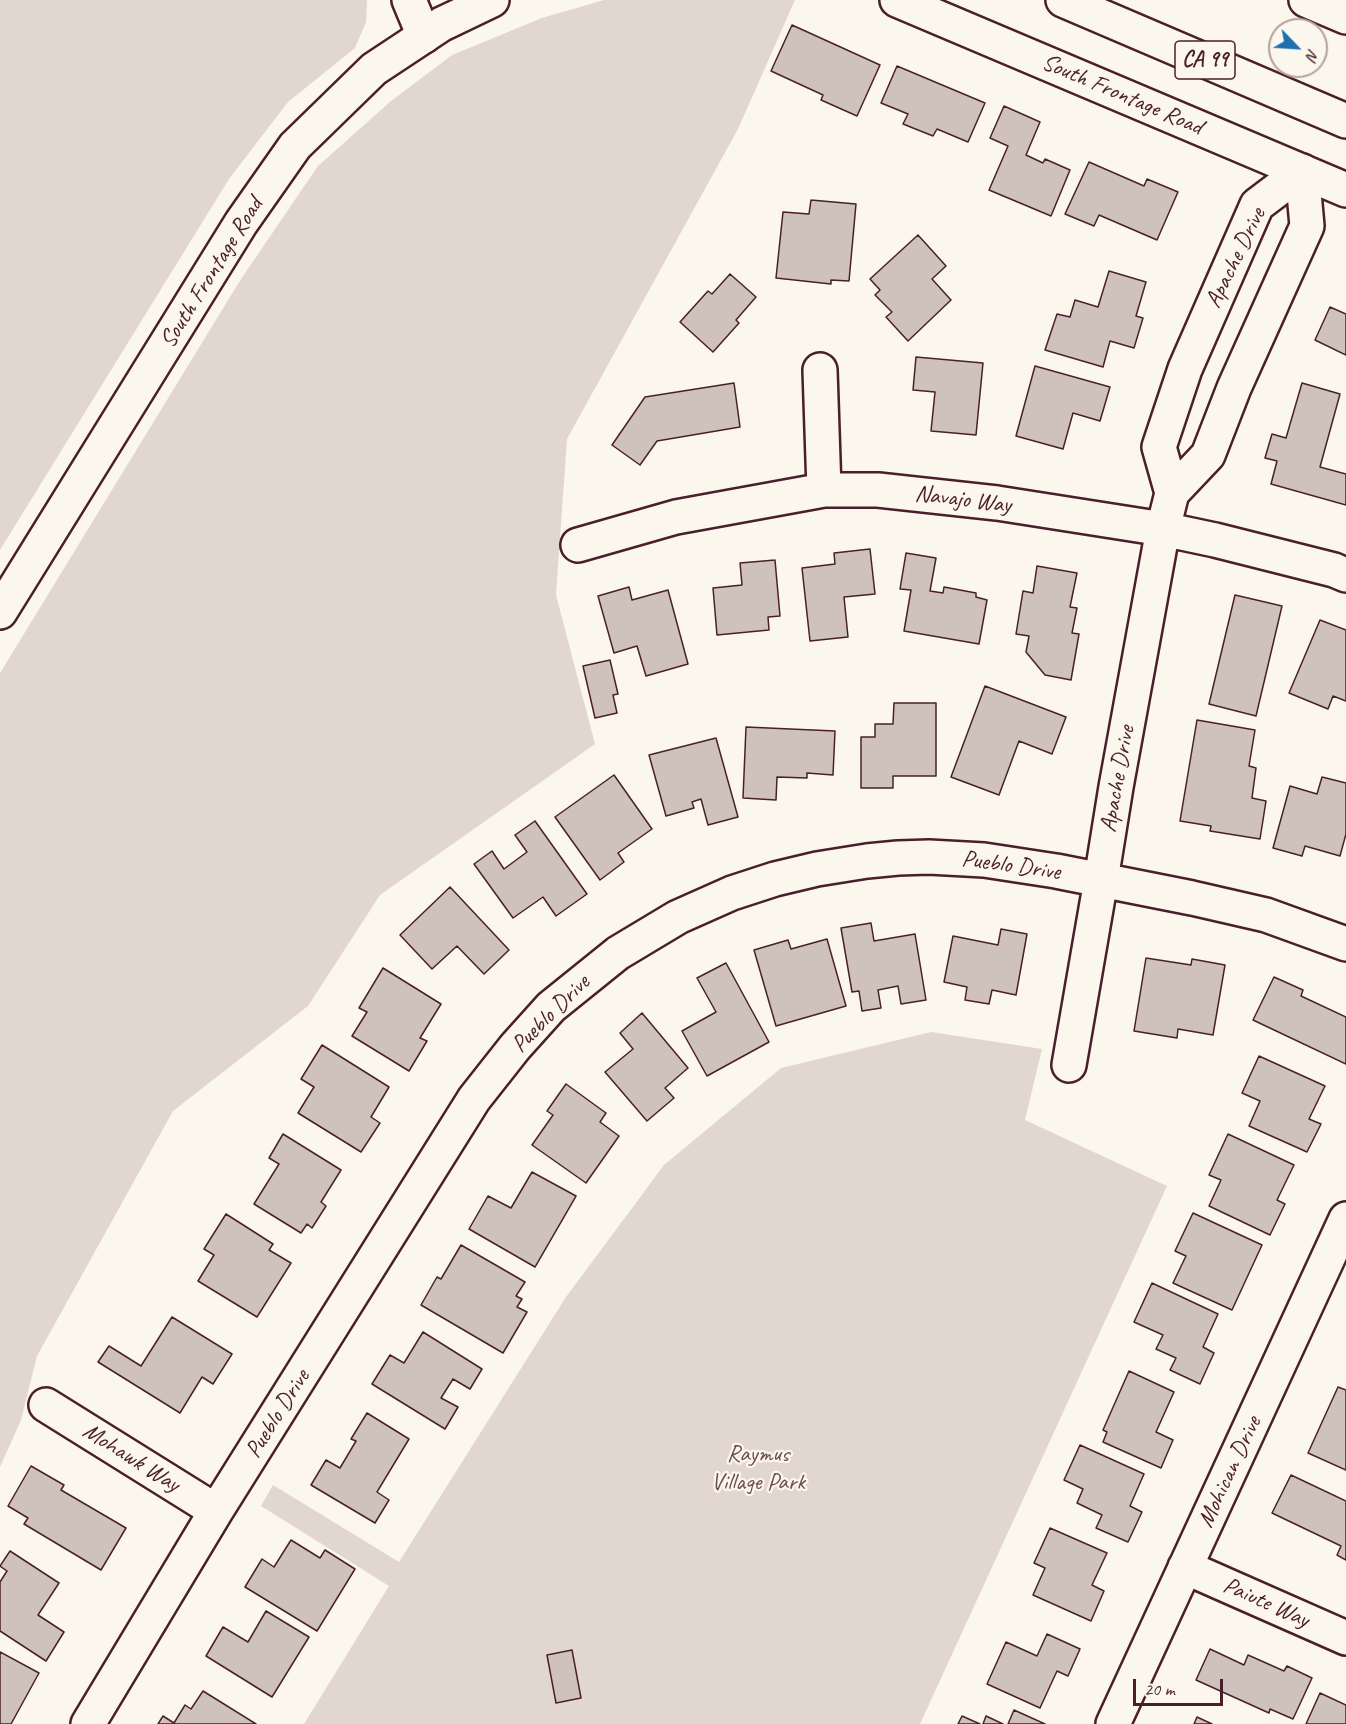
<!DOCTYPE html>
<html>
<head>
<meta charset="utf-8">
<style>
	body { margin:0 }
	#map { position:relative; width:1346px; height:1724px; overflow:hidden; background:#fbf7ec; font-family:Caveat,sans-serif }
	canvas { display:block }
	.north { position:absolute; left:1268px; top:18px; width:60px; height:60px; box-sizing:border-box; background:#fbf7ec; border:2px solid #b4a19f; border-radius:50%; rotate:115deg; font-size:16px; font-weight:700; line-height:24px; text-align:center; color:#4a1f2b }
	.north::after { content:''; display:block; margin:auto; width:21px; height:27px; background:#1f6fb2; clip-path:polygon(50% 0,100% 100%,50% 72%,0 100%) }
	.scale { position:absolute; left:1133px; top:1679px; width:90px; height:27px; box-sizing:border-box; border:3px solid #4a1f2b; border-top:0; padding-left:8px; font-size:18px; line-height:21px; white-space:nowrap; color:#4a1f2b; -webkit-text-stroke:4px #fbf7ec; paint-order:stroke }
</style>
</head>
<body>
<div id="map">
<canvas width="1346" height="1724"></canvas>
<div class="north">N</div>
<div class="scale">20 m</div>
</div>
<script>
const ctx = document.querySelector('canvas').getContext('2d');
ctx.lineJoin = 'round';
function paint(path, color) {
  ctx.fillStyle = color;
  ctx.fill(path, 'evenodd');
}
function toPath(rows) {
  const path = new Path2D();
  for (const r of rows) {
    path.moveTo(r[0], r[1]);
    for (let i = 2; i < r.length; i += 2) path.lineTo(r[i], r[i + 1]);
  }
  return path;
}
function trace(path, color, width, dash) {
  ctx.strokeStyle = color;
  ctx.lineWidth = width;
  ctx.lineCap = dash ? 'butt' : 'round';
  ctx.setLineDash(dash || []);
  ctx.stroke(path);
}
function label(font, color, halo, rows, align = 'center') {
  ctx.font = font + ' Caveat,sans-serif';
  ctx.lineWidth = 4.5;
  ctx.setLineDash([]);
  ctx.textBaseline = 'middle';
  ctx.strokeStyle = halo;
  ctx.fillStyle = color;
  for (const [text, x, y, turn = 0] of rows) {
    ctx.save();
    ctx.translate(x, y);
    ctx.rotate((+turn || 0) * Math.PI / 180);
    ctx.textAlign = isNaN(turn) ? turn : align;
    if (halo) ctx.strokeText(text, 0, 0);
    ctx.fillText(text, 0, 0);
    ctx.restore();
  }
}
const green = toPath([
	[0,0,367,0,366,22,355,48,288,102,229,179,0,550],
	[604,0,795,0,738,129,567,439,556,595,595,744,380,895,308,1006,173,1111,37,1356,21,1420,0,1467,0,673,241,279,318,166,391,101,452,55,542,18],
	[931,1032,1042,1049,1025,1120,1167,1186,920,1724,304,1724,389,1586,261,1506,273,1485,399,1562,566,1297,664,1165,781,1068]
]);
const building = toPath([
	[792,25,880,65,857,116,821,100,823,95,771,71,792,25],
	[897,66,985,103,968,142,937,129,933,136,903,124,908,114,881,103,897,66],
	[1004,106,1040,122,1026,155,1043,163,1045,159,1070,170,1051,216,989,190,1008,146,990,138,1004,106],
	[1089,162,1144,186,1147,179,1178,192,1157,240,1099,215,1094,226,1065,214,1089,162],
	[811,200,856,204,849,281,831,280,831,284,776,278,783,212,809,214,811,200],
	[918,235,946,266,932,279,951,300,908,341,886,317,892,312,875,295,880,290,870,279,918,235],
	[1109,271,1146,282,1136,316,1143,318,1134,348,1110,341,1103,367,1045,350,1057,314,1070,317,1075,300,1098,307,1109,271],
	[730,274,756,297,736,320,739,323,713,352,680,322,708,291,712,294,730,274],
	[1330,307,1346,314,1346,355,1315,340,1330,307],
	[916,357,983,363,976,435,931,431,935,392,913,390,916,357],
	[1035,366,1110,387,1100,421,1073,413,1063,449,1016,436,1035,366],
	[734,383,740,427,657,441,640,465,612,445,645,397,734,383],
	[1302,383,1340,394,1320,467,1346,474,1346,505,1271,484,1277,461,1265,458,1272,434,1286,438,1302,383],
	[870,549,875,594,844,597,848,637,810,641,802,568,835,564,834,553,870,549],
	[906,553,936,558,930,591,943,593,944,587,976,593,976,597,987,600,979,644,904,631,911,590,900,589,906,553],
	[775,560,780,616,768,617,769,630,717,635,713,588,742,585,740,563,775,560],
	[1037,566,1077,573,1070,607,1077,608,1072,633,1079,634,1071,680,1045,675,1026,652,1029,636,1016,634,1023,591,1033,593,1037,566],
	[629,587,632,600,668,590,688,664,646,676,637,646,614,653,598,596,629,587],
	[1235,595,1282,606,1256,716,1209,704,1235,595],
	[1320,620,1346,630,1346,701,1333,696,1328,709,1289,693,1320,620],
	[610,660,618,694,613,695,617,713,595,718,583,666,610,660],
	[985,686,1066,717,1052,754,1019,741,999,795,951,777,985,686],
	[894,703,936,703,936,776,893,776,893,788,861,788,861,737,875,737,875,724,893,724,894,703],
	[1197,720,1255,730,1249,766,1256,768,1252,798,1266,801,1260,839,1210,831,1211,826,1180,821,1197,720],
	[746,727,835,731,833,775,807,773,807,778,777,777,776,800,743,798,746,727],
	[716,738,738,817,708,825,701,799,692,802,694,808,666,816,649,755,716,738],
	[614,775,652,829,618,853,624,862,600,880,555,817,614,775],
	[1322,777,1346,783,1346,834,1340,856,1305,846,1302,856,1273,848,1290,786,1317,794,1322,777],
	[535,821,587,894,556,916,543,897,513,918,474,864,492,851,504,869,527,852,515,835,535,821],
	[450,887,509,950,484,974,457,946,432,969,400,935,450,887],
	[871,923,874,941,915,934,926,1000,901,1004,898,986,878,990,881,1008,862,1011,859,991,852,992,841,928,871,923],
	[1001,929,1027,934,1016,995,992,990,989,1004,965,1000,967,987,944,982,953,936,998,945,1001,929],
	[827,939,846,1006,776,1026,754,950,788,940,791,949,827,939],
	[1146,958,1191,965,1192,959,1225,965,1213,1035,1178,1029,1177,1038,1134,1031,1146,958],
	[726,963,769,1042,707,1076,682,1031,716,1012,697,978,726,963],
	[383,968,441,1004,420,1038,427,1041,409,1071,352,1036,367,1012,359,1008,383,968],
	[1274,977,1303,990,1301,996,1346,1017,1346,1064,1253,1020,1274,977],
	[642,1013,688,1068,665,1088,674,1098,647,1121,605,1072,633,1049,620,1033,642,1013],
	[322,1045,389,1087,371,1117,380,1123,361,1152,298,1113,314,1087,301,1079,322,1045],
	[1259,1056,1325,1086,1309,1119,1321,1124,1307,1152,1249,1126,1260,1101,1242,1093,1259,1056],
	[566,1084,606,1113,600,1122,619,1136,586,1183,532,1145,553,1115,547,1111,566,1084],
	[283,1134,341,1170,321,1202,326,1206,312,1228,307,1224,301,1233,254,1204,279,1164,269,1158,283,1134],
	[1228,1134,1294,1165,1277,1200,1285,1204,1270,1235,1209,1206,1221,1180,1209,1175,1228,1134],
	[532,1172,576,1196,535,1267,469,1229,488,1196,511,1208,532,1172],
	[1193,1213,1262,1245,1232,1310,1173,1283,1186,1256,1175,1251,1193,1213],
	[226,1214,273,1244,269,1250,291,1263,257,1317,198,1281,214,1255,204,1249,226,1214],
	[461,1245,525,1282,516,1296,522,1299,517,1307,527,1312,503,1353,421,1305,437,1277,441,1279,461,1245],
	[1152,1283,1218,1314,1203,1347,1214,1353,1200,1384,1170,1370,1176,1358,1156,1349,1163,1335,1134,1322,1152,1283],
	[172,1317,232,1354,213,1384,202,1377,180,1413,98,1362,109,1346,141,1366,172,1317],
	[423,1332,482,1369,470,1389,453,1379,441,1398,458,1407,445,1429,372,1384,390,1355,404,1363,423,1332],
	[1129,1371,1174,1392,1156,1432,1173,1440,1161,1468,1103,1442,1107,1432,1103,1430,1129,1371],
	[1338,1387,1346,1390,1346,1470,1308,1453,1338,1387],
	[367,1413,409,1439,377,1492,389,1500,375,1523,311,1485,326,1460,340,1468,356,1441,351,1439,367,1413],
	[1080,1445,1144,1474,1130,1506,1142,1512,1128,1542,1096,1528,1102,1515,1077,1503,1083,1489,1064,1480,1080,1445],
	[31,1466,64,1485,61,1490,126,1528,101,1570,24,1524,28,1518,8,1506,31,1466],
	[1291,1475,1346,1501,1346,1560,1337,1555,1341,1546,1272,1513,1291,1475],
	[1050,1528,1107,1553,1092,1585,1104,1591,1091,1621,1033,1595,1045,1568,1034,1563,1050,1528],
	[291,1540,320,1558,325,1550,355,1569,317,1631,245,1587,262,1559,274,1567,291,1540],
	[10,1551,59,1583,38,1615,64,1632,46,1661,0,1631,0,1582,7,1571,0,1566,10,1551],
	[266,1611,309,1637,272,1697,206,1656,223,1627,248,1642,266,1611],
	[1047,1634,1080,1649,1068,1676,1057,1671,1040,1708,987,1684,1006,1642,1037,1656,1047,1634],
	[1210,1649,1244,1665,1248,1655,1284,1671,1287,1666,1312,1678,1293,1719,1270,1709,1269,1713,1196,1680,1210,1649],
	[572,1650,581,1698,556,1703,547,1655,572,1650],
	[0,1652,39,1673,11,1724,0,1724,0,1652],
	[203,1691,256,1724,158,1724,163,1716,174,1723,185,1705,191,1709,203,1691],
	[1320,1693,1346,1705,1346,1724,1306,1724,1320,1693],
	[1014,1710,1045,1724,1008,1724,1014,1710],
	[962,1716,980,1724,958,1724,962,1716],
	[986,1716,1003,1724,983,1724,986,1716],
	[1197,1717,1212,1724,1194,1724,1197,1717]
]);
const minor = toPath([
	[409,0,424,36],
	[820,370,824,490],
	[1172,493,1159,447,1185,369,1257,205,1302,171],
	[578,545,676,517,824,490,878,490,997,503,1163,529,1215,540,1334,570,1346,575],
	[1069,1065,1101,880,1116,787,1163,529,1172,493,1208,455,1234,388,1307,226,1302,171],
	[46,1405,216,1511],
	[1185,1567,1346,1638],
	[88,1724,216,1511,474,1099,515,1047,551,1007,618,953,678,917,732,893,775,879,817,869,867,861,898,858,929,857,984,860,1056,871,1192,898,1266,915,1346,944],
	[1113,1724,1346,1219]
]);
const tertiary = toPath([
	[897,0,1346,190],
	[0,612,241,223,295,146,374,69,442,24,492,0]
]);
const motorway = toPath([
	[1063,0,1346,121],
	[1306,0,1346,17]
]);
const shields = [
	[1205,60,60]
];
const shieldNames = [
	["CA 99",1205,60]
];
const streetNames = [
	["South Frontage Road",1122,95,23],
	["Apache Drive",1236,258,-64],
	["South Frontage Road",212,273,-58],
	["Navajo Way",963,500,7],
	["Apache Drive",1118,779,-80],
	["Pueblo Drive",1011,866,8],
	["Pueblo Drive",551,1014,-45],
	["Pueblo Drive",278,1414,-58],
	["Mohawk Way",131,1458,32],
	["Mohican Drive",1230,1472,-65],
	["Paiute Way",1266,1603,24]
];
const parkNames = [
	["Raymus",758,1455],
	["Village Park",758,1483]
];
paint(green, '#e2d7d0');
paint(building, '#cfc2bc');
trace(building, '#4a1f2b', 1.5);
trace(minor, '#4a1f2b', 38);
trace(tertiary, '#4a1f2b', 38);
trace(motorway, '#4a1f2b', 38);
trace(minor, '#fbf7ec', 33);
trace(tertiary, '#fbf7ec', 33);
trace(motorway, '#fbf7ec', 33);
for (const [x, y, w] of shields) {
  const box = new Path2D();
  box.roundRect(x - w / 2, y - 19, w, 38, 4.5);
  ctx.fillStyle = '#fbf7ec';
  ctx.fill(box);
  trace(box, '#4a1f2b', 1.5);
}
label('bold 22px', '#4a1f2b', null, shieldNames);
label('24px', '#4a1f2b', '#fbf7ec', streetNames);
label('24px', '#704d54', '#fbf7ec', parkNames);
</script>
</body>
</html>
